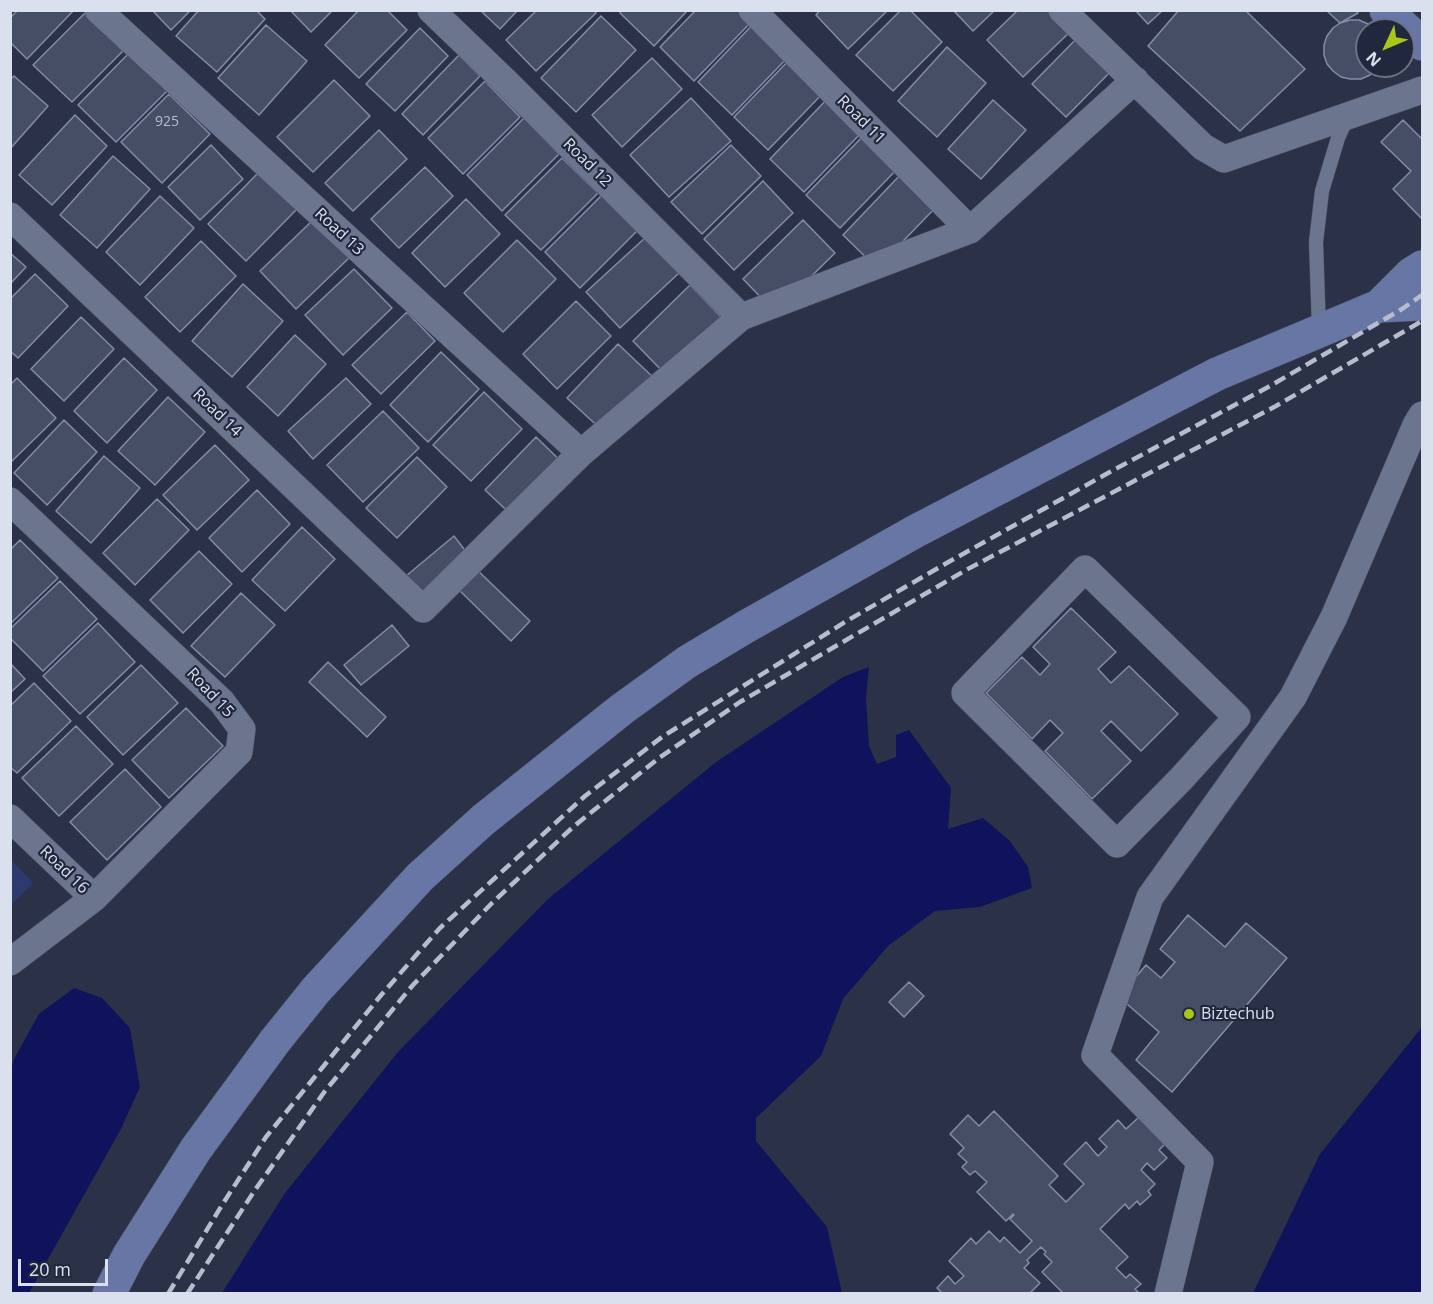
<!DOCTYPE html>
<html>
<head>
<meta charset="utf-8">
<style>
	body { margin:0 }
	#map { position:relative; width:1433px; height:1304px; overflow:hidden; background:#2b3248; font-family:"Open Sans",sans-serif }
	canvas { display:block }
	.frame { position:absolute; inset:0; border:12px solid #dbe0ee; pointer-events:none }
	.north { position:absolute; left:1355px; top:18px; width:60px; height:60px; box-sizing:border-box; background:#21283d; border:2px solid #6b7284; border-radius:50%; rotate:226deg; font-size:16px; font-weight:700; line-height:24px; text-align:center; color:#dbe0ee }
	.north::after { content:''; display:block; margin:auto; width:21px; height:27px; background:#a9c719; clip-path:polygon(50% 0,100% 100%,50% 72%,0 100%) }
	.scale { position:absolute; left:18px; top:1259px; width:90px; height:27px; box-sizing:border-box; border:3px solid #dbe0ee; border-top:0; padding-left:8px; font-size:18px; line-height:21px; white-space:nowrap; color:#dbe0ee; -webkit-text-stroke:4px #21283d; paint-order:stroke }
</style>
</head>
<body>
<div id="map">
<canvas width="1433" height="1304"></canvas>
<div class="frame"></div>
<div class="north">N</div>
<div class="scale">20 m</div>
</div>
<script>
const ctx = document.querySelector('canvas').getContext('2d');
ctx.lineJoin = 'round';
function paint(path, color) {
  ctx.fillStyle = color;
  ctx.fill(path, 'evenodd');
}
function toPath(rows) {
  const path = new Path2D();
  for (const r of rows) {
    path.moveTo(r[0], r[1]);
    for (let i = 2; i < r.length; i += 2) path.lineTo(r[i], r[i + 1]);
  }
  return path;
}
function trace(path, color, width, dash) {
  ctx.strokeStyle = color;
  ctx.lineWidth = width;
  ctx.lineCap = dash ? 'butt' : 'round';
  ctx.setLineDash(dash || []);
  ctx.stroke(path);
}
function label(font, color, halo, rows, align = 'center') {
  ctx.font = font + ' "Open Sans",sans-serif';
  ctx.lineWidth = 4.5;
  ctx.setLineDash([]);
  ctx.textBaseline = 'middle';
  ctx.strokeStyle = halo;
  ctx.fillStyle = color;
  for (const [text, x, y, turn = 0] of rows) {
    ctx.save();
    ctx.translate(x, y);
    ctx.rotate((+turn || 0) * Math.PI / 180);
    ctx.textAlign = isNaN(turn) ? turn : align;
    if (halo) ctx.strokeText(text, 0, 0);
    ctx.fillText(text, 0, 0);
    ctx.restore();
  }
}
const green = toPath([
	[11,860,33,883,11,905,10,905]
]);
const water = toPath([
	[869,667,866,698,869,746,877,764,896,757,896,735,909,730,951,788,948,829,983,818,1010,841,1028,867,1032,888,980,907,935,911,888,946,843,999,821,1056,756,1118,756,1141,827,1227,842,1293,222,1293,285,1193,398,1052,548,899,715,763,843,677],
	[74,988,102,998,130,1028,140,1087,121,1129,29,1293,11,1293,11,1070,14,1059,39,1014],
	[1422,1027,1422,1293,1253,1293,1320,1154]
]);
const building = toPath([
	[18,10,74,10,27,59,10,42,10,18,18,10],
	[152,10,191,10,171,30,152,10],
	[199,10,256,10,265,19,217,72,176,36,199,10],
	[290,10,333,10,311,32,290,10],
	[359,10,387,10,407,30,359,78,325,45,359,10],
	[480,10,518,10,500,29,480,10],
	[537,10,594,10,596,13,536,71,506,40,537,10],
	[622,10,688,10,654,46,620,13,622,10],
	[696,10,746,10,754,19,694,81,660,47,696,10],
	[820,10,888,10,848,49,816,15,820,10],
	[901,10,910,10,942,42,893,91,856,55,901,10],
	[953,10,995,10,973,31,953,10],
	[1018,10,1057,10,1074,28,1023,77,987,40,1018,10],
	[1135,10,1163,10,1148,24,1135,10],
	[1179,10,1245,10,1305,69,1240,131,1148,46,1179,10],
	[1326,10,1355,10,1358,13,1340,23,1326,10],
	[85,13,123,51,72,102,33,65,85,13],
	[601,16,636,50,576,112,541,78,601,16],
	[757,20,792,53,732,115,698,82,757,20],
	[1350,20,1359,20,1368,24,1376,30,1367,30,1367,66,1378,66,1370,75,1361,79,1350,79,1341,77,1333,71,1327,64,1324,55,1324,45,1327,36,1333,28,1340,23,1350,20],
	[266,25,307,61,259,115,218,78,266,25],
	[420,28,448,56,395,111,366,84,420,28],
	[1082,33,1116,66,1066,117,1032,84,1082,33],
	[947,47,986,83,937,137,898,101,947,47],
	[129,53,167,91,116,142,78,105,129,53],
	[459,55,480,76,423,135,402,114,459,55],
	[794,55,828,88,768,150,734,117,794,55],
	[652,58,682,89,622,147,592,115,652,58],
	[14,76,48,106,10,149,10,80,14,76],
	[334,80,370,116,313,172,277,137,334,80],
	[485,81,520,117,463,174,428,138,485,81],
	[169,94,210,134,162,183,121,142,169,94],
	[829,97,864,130,804,192,770,159,829,97],
	[691,98,731,141,669,197,630,155,691,98],
	[993,100,1026,130,981,179,948,149,993,100],
	[75,115,107,146,52,205,19,175,75,115],
	[524,118,559,154,502,211,467,175,524,118],
	[1403,120,1422,139,1422,219,1393,189,1411,171,1381,142,1403,120],
	[379,130,407,159,353,211,325,183,379,130],
	[866,133,900,166,840,228,806,195,866,133],
	[211,145,243,179,200,220,168,187,211,145],
	[731,145,761,176,702,234,671,202,731,145],
	[113,156,150,189,97,248,60,215,113,156],
	[562,158,598,193,541,250,505,215,562,158],
	[425,167,453,196,399,248,371,219,425,167],
	[259,172,297,209,246,261,208,224,259,172],
	[902,173,937,206,877,268,843,235,902,173],
	[763,181,793,213,734,270,704,239,763,181],
	[602,195,637,231,580,288,545,252,602,195],
	[160,196,194,228,140,285,106,252,160,196],
	[466,199,500,234,445,287,412,253,466,199],
	[313,220,349,258,296,309,260,271,313,220],
	[803,220,835,253,775,312,743,279,803,220],
	[646,237,679,273,620,328,586,292,646,237],
	[517,240,556,279,503,332,464,293,517,240],
	[201,241,236,276,180,332,145,297,201,241],
	[10,253,26,267,10,284,10,253],
	[354,269,392,308,343,355,305,315,354,269],
	[35,274,68,306,18,358,10,351,10,299,35,274],
	[243,284,283,321,232,377,192,341,243,284],
	[690,285,725,321,668,377,633,341,690,285],
	[576,301,611,336,557,389,523,354,576,301],
	[407,312,435,341,381,394,352,365,407,312],
	[81,317,114,349,64,401,31,369,81,317],
	[295,335,326,364,278,416,247,387,295,335],
	[618,344,656,380,605,433,567,398,618,344],
	[441,352,479,389,428,442,390,405,441,352],
	[124,358,157,390,107,443,74,411,124,358],
	[17,378,56,418,10,463,10,385,17,378],
	[346,378,371,404,313,459,288,431,346,378],
	[484,392,522,429,471,481,433,445,484,392],
	[168,397,205,432,155,485,118,451,168,397],
	[383,411,419,448,363,502,327,465,383,411],
	[64,420,97,452,47,505,14,473,64,420],
	[536,437,574,474,520,523,485,490,536,437],
	[215,445,249,480,197,530,163,495,215,445],
	[104,456,140,488,91,543,56,511,104,456],
	[417,457,447,487,397,538,366,508,417,457],
	[257,490,290,524,242,572,209,538,257,490],
	[157,499,189,530,135,585,103,553,157,499],
	[302,527,335,559,285,611,252,580,302,527],
	[454,536,470,557,423,596,406,576,454,536],
	[20,540,58,578,10,624,10,550,20,540],
	[199,551,232,584,183,633,150,600,199,551],
	[472,565,530,621,511,641,454,585,472,565],
	[60,581,97,619,43,671,10,638,10,629,60,581],
	[241,593,275,625,225,677,191,646,241,593],
	[1071,608,1116,652,1098,669,1111,683,1129,666,1178,714,1141,751,1111,721,1101,731,1131,761,1092,799,1045,751,1063,733,1050,720,1032,739,986,693,1022,657,1040,675,1050,664,1033,647,1071,608],
	[98,623,135,662,80,714,43,676,98,623],
	[392,625,409,646,361,685,344,665,392,625],
	[328,662,386,717,367,737,309,682,328,662],
	[10,663,25,679,10,693,10,663],
	[141,665,178,703,123,755,87,717,141,665],
	[34,683,71,721,17,773,10,767,10,706,34,683],
	[186,708,223,746,169,798,132,760,186,708],
	[76,726,113,764,59,816,22,778,76,726],
	[125,769,161,807,107,860,70,822,125,769],
	[1188,915,1225,947,1246,923,1287,958,1172,1092,1136,1060,1159,1032,1119,997,1146,965,1161,978,1175,962,1160,949,1188,915],
	[909,982,924,996,904,1017,889,1002,909,982],
	[994,1111,1058,1176,1049,1185,1066,1202,1084,1184,1064,1164,1086,1142,1098,1156,1107,1147,1099,1139,1118,1120,1126,1129,1139,1117,1165,1144,1159,1150,1167,1158,1154,1170,1147,1163,1141,1170,1155,1184,1148,1191,1151,1195,1140,1205,1137,1201,1129,1209,1125,1204,1100,1229,1128,1257,1116,1268,1126,1278,1130,1274,1141,1284,1135,1289,1140,1294,1064,1294,1042,1272,1052,1262,1044,1254,1046,1252,1041,1247,1027,1260,1029,1263,1024,1268,1040,1283,1029,1294,943,1294,937,1288,948,1276,955,1284,964,1276,949,1261,971,1238,976,1244,989,1231,1000,1242,1004,1237,1020,1253,1032,1241,1010,1219,1014,1215,1013,1214,1006,1221,977,1192,987,1182,975,1171,970,1175,962,1167,967,1162,958,1154,964,1148,950,1134,968,1115,979,1126,994,1111]
]);
const service = toPath([
	[1319,330,1316,242,1322,191,1338,138,1347,118]
]);
const minor = toPath([
	[98,10,581,453],
	[431,10,507,83,741,317],
	[752,10,970,230],
	[1062,10,1203,147,1224,159,1422,90],
	[10,216,423,609,581,453,741,317,970,230,1135,80],
	[10,501,222,702,242,729,239,752,94,898],
	[1085,569,1237,717,1181,779,1117,844,965,693,1085,569],
	[10,818,94,898,10,962],
	[1168,1294,1200,1162,1095,1055,1150,897,1293,697,1334,617,1416,425,1422,415]
]);
const secondary = toPath([
	[1386,10,1422,44],
	[1379,306,1411,274,1422,267],
	[109,1294,129,1255,196,1149,275,1041,316,990,420,877,483,820,622,709,687,662,747,626,916,531,1217,374,1379,306,1422,304]
]);
const rail = toPath([
	[168,1294,222,1205,266,1137,382,994,440,928,585,796,662,737,845,622,945,564,1108,473,1270,386,1402,309,1422,295],
	[187,1294,255,1190,325,1091,413,985,492,903,573,827,659,758,740,702,966,570,1276,406,1422,321]
]);
const markers = [
	[1189,1014,6,"#a9c719"]
];
const numberNames = [
	["925",167,122]
];
const streetNames = [
	["Road 11",861,120,45],
	["Road 12",587,163,45],
	["Road 13",339,232,43],
	["Road 14",217,413,44],
	["Road 15",210,693,47],
	["Road 16",64,870,44]
];
const poiNames = [
	["Biztechub",1201,1014]
];
paint(green, '#2c3a6f');
paint(water, '#0e135b');
paint(building, '#464e65');
trace(building, '#848da7', 1.5);
trace(service, '#484d5f', 15);
trace(minor, '#484d5f', 28);
trace(secondary, '#484d5f', 34);
trace(service, '#6c758e', 14);
trace(minor, '#6c758e', 27);
trace(secondary, '#6876a6', 33);
trace(rail, '#b8bdcd', 4.5, [12, 6]);
for (const [x, y, r, color] of markers) {
  const dot = new Path2D();
  dot.arc(x, y, r, 0, 2 * Math.PI);
  ctx.fillStyle = color;
  ctx.fill(dot);
  trace(dot, '#21283d', 2);
}
label('14px', '#b6bccc', null, numberNames);
label('16px', '#dbe0ee', '#21283d', streetNames);
label('16px', '#dbe0ee', '#21283d', poiNames, 'left');
</script>
</body>
</html>
